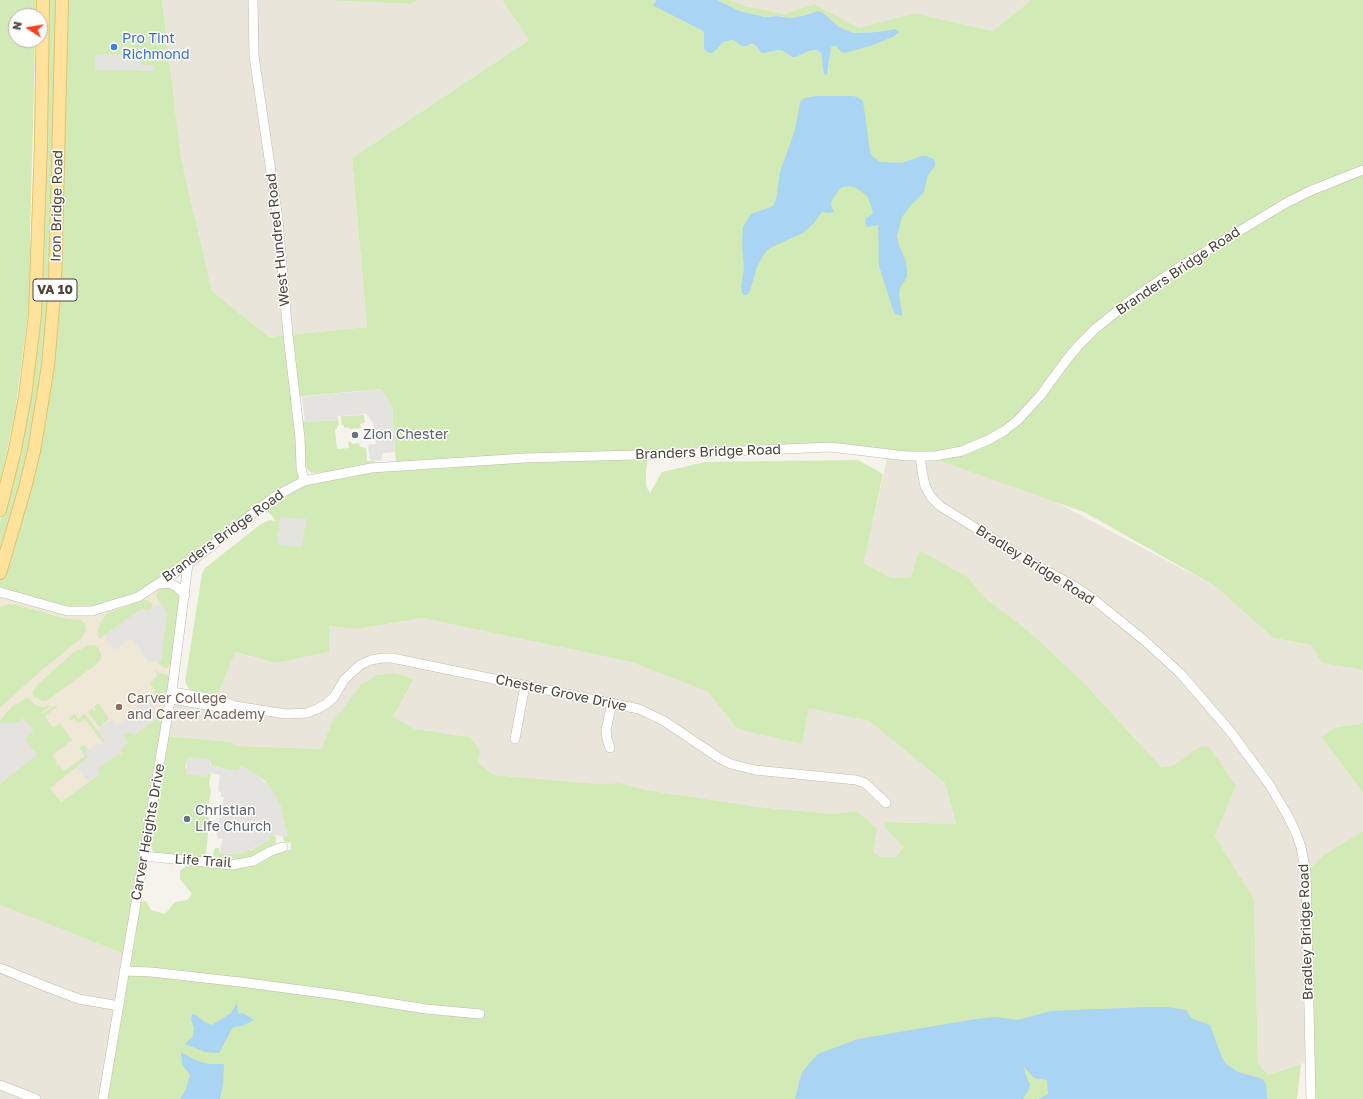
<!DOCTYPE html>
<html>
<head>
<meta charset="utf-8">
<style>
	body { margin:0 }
	#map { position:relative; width:1363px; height:1099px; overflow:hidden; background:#f6f3ec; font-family:"Golos Text",sans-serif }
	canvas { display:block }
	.north { position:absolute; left:8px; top:8px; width:40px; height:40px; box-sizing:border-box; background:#fff; border:1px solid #b7b4b0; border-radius:50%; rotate:282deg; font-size:11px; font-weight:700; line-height:16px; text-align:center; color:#4b4439 }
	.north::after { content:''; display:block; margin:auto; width:14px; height:18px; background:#fc3f1d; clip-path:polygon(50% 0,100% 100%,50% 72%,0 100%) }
</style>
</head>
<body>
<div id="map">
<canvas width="1363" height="1099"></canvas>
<div class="north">N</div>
</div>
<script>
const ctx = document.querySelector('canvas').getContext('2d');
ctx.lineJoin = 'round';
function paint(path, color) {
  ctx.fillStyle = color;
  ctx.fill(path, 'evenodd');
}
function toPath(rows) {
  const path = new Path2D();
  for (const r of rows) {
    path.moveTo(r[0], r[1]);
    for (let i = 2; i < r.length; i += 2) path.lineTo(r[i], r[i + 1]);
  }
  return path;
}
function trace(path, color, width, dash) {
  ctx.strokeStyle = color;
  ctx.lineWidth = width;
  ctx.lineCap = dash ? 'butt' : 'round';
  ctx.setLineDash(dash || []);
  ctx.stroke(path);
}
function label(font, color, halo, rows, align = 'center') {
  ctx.font = font + ' "Golos Text",sans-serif';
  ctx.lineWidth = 3;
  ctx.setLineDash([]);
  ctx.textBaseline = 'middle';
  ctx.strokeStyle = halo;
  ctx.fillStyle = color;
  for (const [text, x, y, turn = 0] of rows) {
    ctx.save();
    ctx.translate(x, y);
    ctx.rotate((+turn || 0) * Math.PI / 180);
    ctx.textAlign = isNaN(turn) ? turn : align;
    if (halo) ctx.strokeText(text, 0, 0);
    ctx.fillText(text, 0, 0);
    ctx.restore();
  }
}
const residential = toPath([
	[162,0,321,0,411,4,419,0,502,0,529,40,352,158,367,327,269,337,212,291,181,158],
	[730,0,1031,0,993,31,914,13,859,28,814,4,785,14,745,6],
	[888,454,935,457,1046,497,1215,586,1273,638,1311,645,1322,663,1363,670,1363,722,1360,724,1335,727,1321,737,1363,793,1363,831,1325,854,1310,1061,1268,1075,1258,1063,1254,899,1215,836,1236,786,1201,747,1174,765,1161,767,1083,682,1030,632,985,598,968,577,919,550,911,577,891,578,864,563],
	[422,618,631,662,708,692,737,729,802,743,809,707,869,721,945,783,956,824,885,822,885,828,903,847,896,857,881,857,873,853,856,811,833,814,759,807,646,790,620,783,598,784,494,775,478,762,480,749,470,737,415,729,393,717,414,680,331,724,323,749,238,746,230,742,164,736,173,688,218,694,234,652,275,663,328,652,329,626,357,629],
	[0,905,127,955,102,1099,0,1099]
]);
const education = toPath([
	[158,584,184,595,147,832,43,922,0,905,0,592]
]);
const green = toPath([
	[0,0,36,0,35,16,16,16,16,40,35,40,30,239,31,248,29,305,15,413,0,483],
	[46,0,56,0,57,15,52,254,45,351,35,419,22,478,0,558,0,522,27,397],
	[63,0,162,0,181,158,212,291,269,337,367,327,352,158,529,40,502,0,656,0,654,2,674,16,701,30,704,33,704,49,717,48,723,42,733,40,739,44,755,45,759,51,765,53,779,50,783,51,792,57,796,57,809,51,816,50,821,53,824,74,828,71,831,48,832,46,836,46,841,52,845,53,893,37,895,29,877,32,854,33,839,27,822,12,818,11,802,16,791,18,777,16,765,17,740,11,717,0,730,0,745,6,785,14,814,4,859,28,914,13,993,31,1031,0,1363,0,1363,168,1251,222,1095,329,1240,229,1363,170,1363,670,1322,663,1311,645,1273,638,1215,586,1086,513,927,456,845,449,396,465,392,407,381,389,295,397,303,481,137,596,92,609,70,610,0,590,0,577,49,368],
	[321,0,419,0,411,4],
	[364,415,365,423,360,424,361,428,349,429,349,427,344,428,344,425,342,426,341,416],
	[338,420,339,426,337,426,337,429,335,429,337,449,349,448,348,442,351,442,352,444,359,443,360,447,366,448,367,461,375,461,374,465,317,473,310,472,304,465,302,421,305,421,305,422],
	[648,458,646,470,646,486,650,493,662,472,705,462,858,460,883,474,864,563,891,578,911,577,919,550,968,577,985,598,1030,632,1083,682,1161,767,1174,765,1201,746,1209,747,1236,786,1215,836,1254,899,1258,1063,1268,1075,1301,1064,1297,1099,106,1099,139,902,146,901,151,910,165,914,175,902,187,900,192,894,180,879,180,871,188,865,224,868,284,851,291,850,291,842,288,843,284,841,283,838,283,837,287,836,280,805,275,806,276,804,279,803,277,799,265,781,258,776,241,766,238,771,211,766,211,761,189,757,187,761,185,768,187,770,207,777,208,772,211,774,209,783,211,792,207,813,209,819,207,830,208,834,206,854,203,858,158,854,153,851,151,846,150,832,166,736,230,742,238,746,322,749,331,724,361,685,377,675,394,673,414,679,393,717,415,729,470,737,480,749,478,762,494,775,598,784,620,783,646,790,759,807,833,814,856,811,877,828,873,852,881,857,896,857,903,847,885,828,885,822,956,824,945,783,869,721,809,708,802,744,737,729,708,692,631,662,422,618,357,629,329,626,329,652,275,663,235,652,218,694,190,690,185,682,202,574,205,568,261,524,270,520,275,521,274,518,268,512,256,516,271,502,309,483,371,471,446,465],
	[164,587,170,587,178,592,180,599,172,664,166,668,162,667,157,662,160,662,167,614,156,596,159,589],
	[143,600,147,600,152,603,152,607,148,610,141,609,99,639,98,633,99,626,106,614],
	[9,604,17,605,67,619,81,620,85,624,86,631,83,637,43,669,0,708,0,607],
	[89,645,94,645,98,648,101,653,101,659,98,663,48,700,45,701,40,700,34,697,33,692,36,686,73,653],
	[155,670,160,673,167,675,170,679,167,691,155,701,151,696,154,694,155,690,150,683,157,676,157,674],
	[27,698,30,699,35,705,43,707,51,706,42,712,43,714,54,706,58,706,45,716,53,728,60,723,72,740,52,755,57,762,55,764,56,765,58,764,64,771,85,756,80,748,85,745,88,750,85,752,89,757,50,788,61,802,100,774,97,769,119,753,122,753,120,750,128,743,123,735,127,732,132,733,134,735,159,717,163,719,127,955,0,905,0,784,37,754,24,739,24,718,16,724,4,722,0,724,0,720,13,706],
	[98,703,108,716,108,720,99,727,88,712,92,708,94,711,96,710,94,707],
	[75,714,78,719,85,714,105,741,103,743,85,719,78,723,74,718,71,721,69,718],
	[1363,722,1363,793,1321,737,1335,727,1360,724],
	[1363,831,1363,1099,1314,1099,1308,871,1325,854],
	[273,834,276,837,276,844,250,858,239,861,218,860,215,858,213,854,215,848,219,848,219,853,228,854,236,854,252,850,260,845,269,835]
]);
const parking = toPath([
	[95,54,141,55,141,65,153,65,155,71,95,70],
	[381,389,392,407,395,452,383,453,381,460,370,461,368,445,376,444,373,422,366,414,338,416,338,420,305,422,302,397],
	[280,517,307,519,301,547,278,545,277,535,279,533],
	[163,605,167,614,161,662,149,662,132,639,130,639,114,650,107,641,105,635,141,609,148,610,152,607],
	[151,696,155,701,156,713,159,717,134,735,132,733,127,732,123,735,128,743,120,750,122,753,120,755,119,753,97,769,100,774,89,782,76,767,88,757,85,752,98,743,100,745,105,741,97,730,112,719,117,725,136,710,135,708],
	[24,718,34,731,25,739,37,755,0,784,0,724,4,722,16,724],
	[189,757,211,760,210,765,211,766,238,771,241,766,258,776,271,788,277,799,279,803,276,804,275,806,280,805,288,836,283,837,273,834,269,835,270,840,244,853,236,854,219,853,222,842,223,839,222,838,218,839,216,832,221,830,219,826,219,819,223,810,221,809,224,797,221,797,221,792,218,791,220,775,208,772,207,777,186,774,187,761]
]);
const water = toPath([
	[656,0,717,0,740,11,765,17,777,16,791,18,802,16,818,11,822,12,839,27,854,33,877,32,895,29,899,32,893,37,870,46,845,53,841,52,836,46,832,46,831,48,827,75,824,74,823,69,821,53,816,50,809,51,796,57,792,57,783,51,779,50,765,53,761,53,755,45,752,44,746,46,742,46,733,40,723,42,715,51,712,53,709,53,704,49,704,33,701,30,656,7,653,5],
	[816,96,853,96,857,97,863,101,870,151,872,156,880,162,902,163,922,156,926,156,934,159,935,162,935,166,930,172,927,178,924,192,911,205,902,217,897,236,899,245,906,262,907,273,907,277,900,288,899,294,902,313,902,316,895,314,893,310,879,266,878,225,868,227,866,226,865,223,866,218,873,214,871,205,867,196,862,192,856,188,850,186,843,187,839,190,832,200,831,205,834,212,829,213,822,212,814,223,803,233,770,248,764,254,757,267,750,291,747,295,744,295,742,293,741,288,744,268,742,244,743,227,751,214,771,207,774,205,777,195,780,172,795,130,800,103,802,100,805,98],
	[237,1003,238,1014,243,1013,254,1020,242,1026,233,1027,219,1053,205,1052,185,1044,193,1036,194,1027,191,1020,192,1014,196,1015,205,1022,212,1025,231,1013],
	[1149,1007,1167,1007,1186,1010,1191,1018,1210,1025,1222,1058,1226,1064,1238,1072,1263,1079,1266,1085,1267,1099,1038,1099,1048,1094,1047,1080,1034,1078,1024,1067,1025,1073,1030,1085,1028,1091,1023,1099,795,1099,799,1083,802,1073,807,1066,818,1054,858,1039,976,1019,997,1017,1018,1020,1051,1011],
	[181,1052,195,1060,208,1064,224,1064,223,1085,220,1099,180,1099,186,1089,190,1075,182,1064]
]);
const minor = toPath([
	[253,0,254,56,278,220,288,335,300,438,301,468,304,481],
	[920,456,922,471,925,486,931,497,940,506,1034,564,1074,586,1092,598,1145,641,1181,674,1230,731,1269,784,1289,818,1296,833,1301,847,1306,873,1311,1099],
	[159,584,169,583,177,587,185,595],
	[0,592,67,611,92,611,138,597,188,564,274,497,304,481,371,468,525,458,672,454,830,447,906,456,935,456,962,451,988,440,1004,431,1018,420,1040,396,1068,358,1079,345,1095,329,1131,300,1178,268,1286,203,1310,191,1363,170],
	[172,692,220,700,235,706,286,714,307,713,317,709,326,704,334,697,344,680,360,665,371,660,383,658,392,658,639,709,664,721,719,758,731,764,755,770,856,780,865,783,886,803],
	[171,699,219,707,232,706],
	[515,739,525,685],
	[610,748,607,739,606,730,612,703],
	[144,856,232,865,253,861,271,851,283,847],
	[0,968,47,987,79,999,119,1006],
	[124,971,151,972,240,982,338,995,426,1009,480,1014],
	[0,1085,36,1099],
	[103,1099,173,683,188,564]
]);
const major = toPath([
	[0,510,15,450,25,397,35,315,41,144,43,0],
	[0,573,25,488,34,451,48,366,55,285,62,0]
]);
const markers = [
	[114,47,4,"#3f7fe0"],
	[355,435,4,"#6b7280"],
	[119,707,4,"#8d6e63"],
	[187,819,4,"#6b7280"]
];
const shields = [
	[55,290,44]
];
const shieldNames = [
	["VA 10",55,290]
];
const shopNames = [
	["Pro Tint",122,39],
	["Richmond",122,55]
];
const streetNames = [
	["Iron Bridge Road",57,206,-89],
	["West Hundred Road",278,240,-96],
	["Branders Bridge Road",1178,271,-34],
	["Branders Bridge Road",708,452,-2],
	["Branders Bridge Road",223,536,-36],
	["Bradley Bridge Road",1035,565,32],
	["Chester Grove Drive",561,693,12],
	["Carver Heights Drive",148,832,-80],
	["Life Trail",203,861,4],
	["Bradley Bridge Road",1306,932,-92]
];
const worshipNames = [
	["Zion Chester",363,435],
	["Christian",195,811],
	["Life Church",195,827]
];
const educationNames = [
	["Carver College",127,699],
	["and Career Academy",127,715]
];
paint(residential, '#eae5da');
paint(education, '#efe8d6');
paint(green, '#d2eab5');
paint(parking, '#e5e3e0');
paint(water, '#a9d4f2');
trace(minor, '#c2bbae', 10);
trace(major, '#e6c16a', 14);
trace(minor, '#fff', 9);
trace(major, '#ffe39c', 12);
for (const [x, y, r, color] of markers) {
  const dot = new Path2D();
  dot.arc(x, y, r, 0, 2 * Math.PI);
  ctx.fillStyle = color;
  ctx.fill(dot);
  trace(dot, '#fff', 1.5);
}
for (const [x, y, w] of shields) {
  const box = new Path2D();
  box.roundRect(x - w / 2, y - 11, w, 22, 3);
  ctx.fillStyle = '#fff';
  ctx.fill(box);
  trace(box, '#4b4439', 1);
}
label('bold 13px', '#4b4439', null, shieldNames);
label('14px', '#366cbe', '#fff', shopNames, 'left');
label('14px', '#4b4439', '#fff', streetNames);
label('14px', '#5b616d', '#fff', worshipNames, 'left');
label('14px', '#785e54', '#fff', educationNames, 'left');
</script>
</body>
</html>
